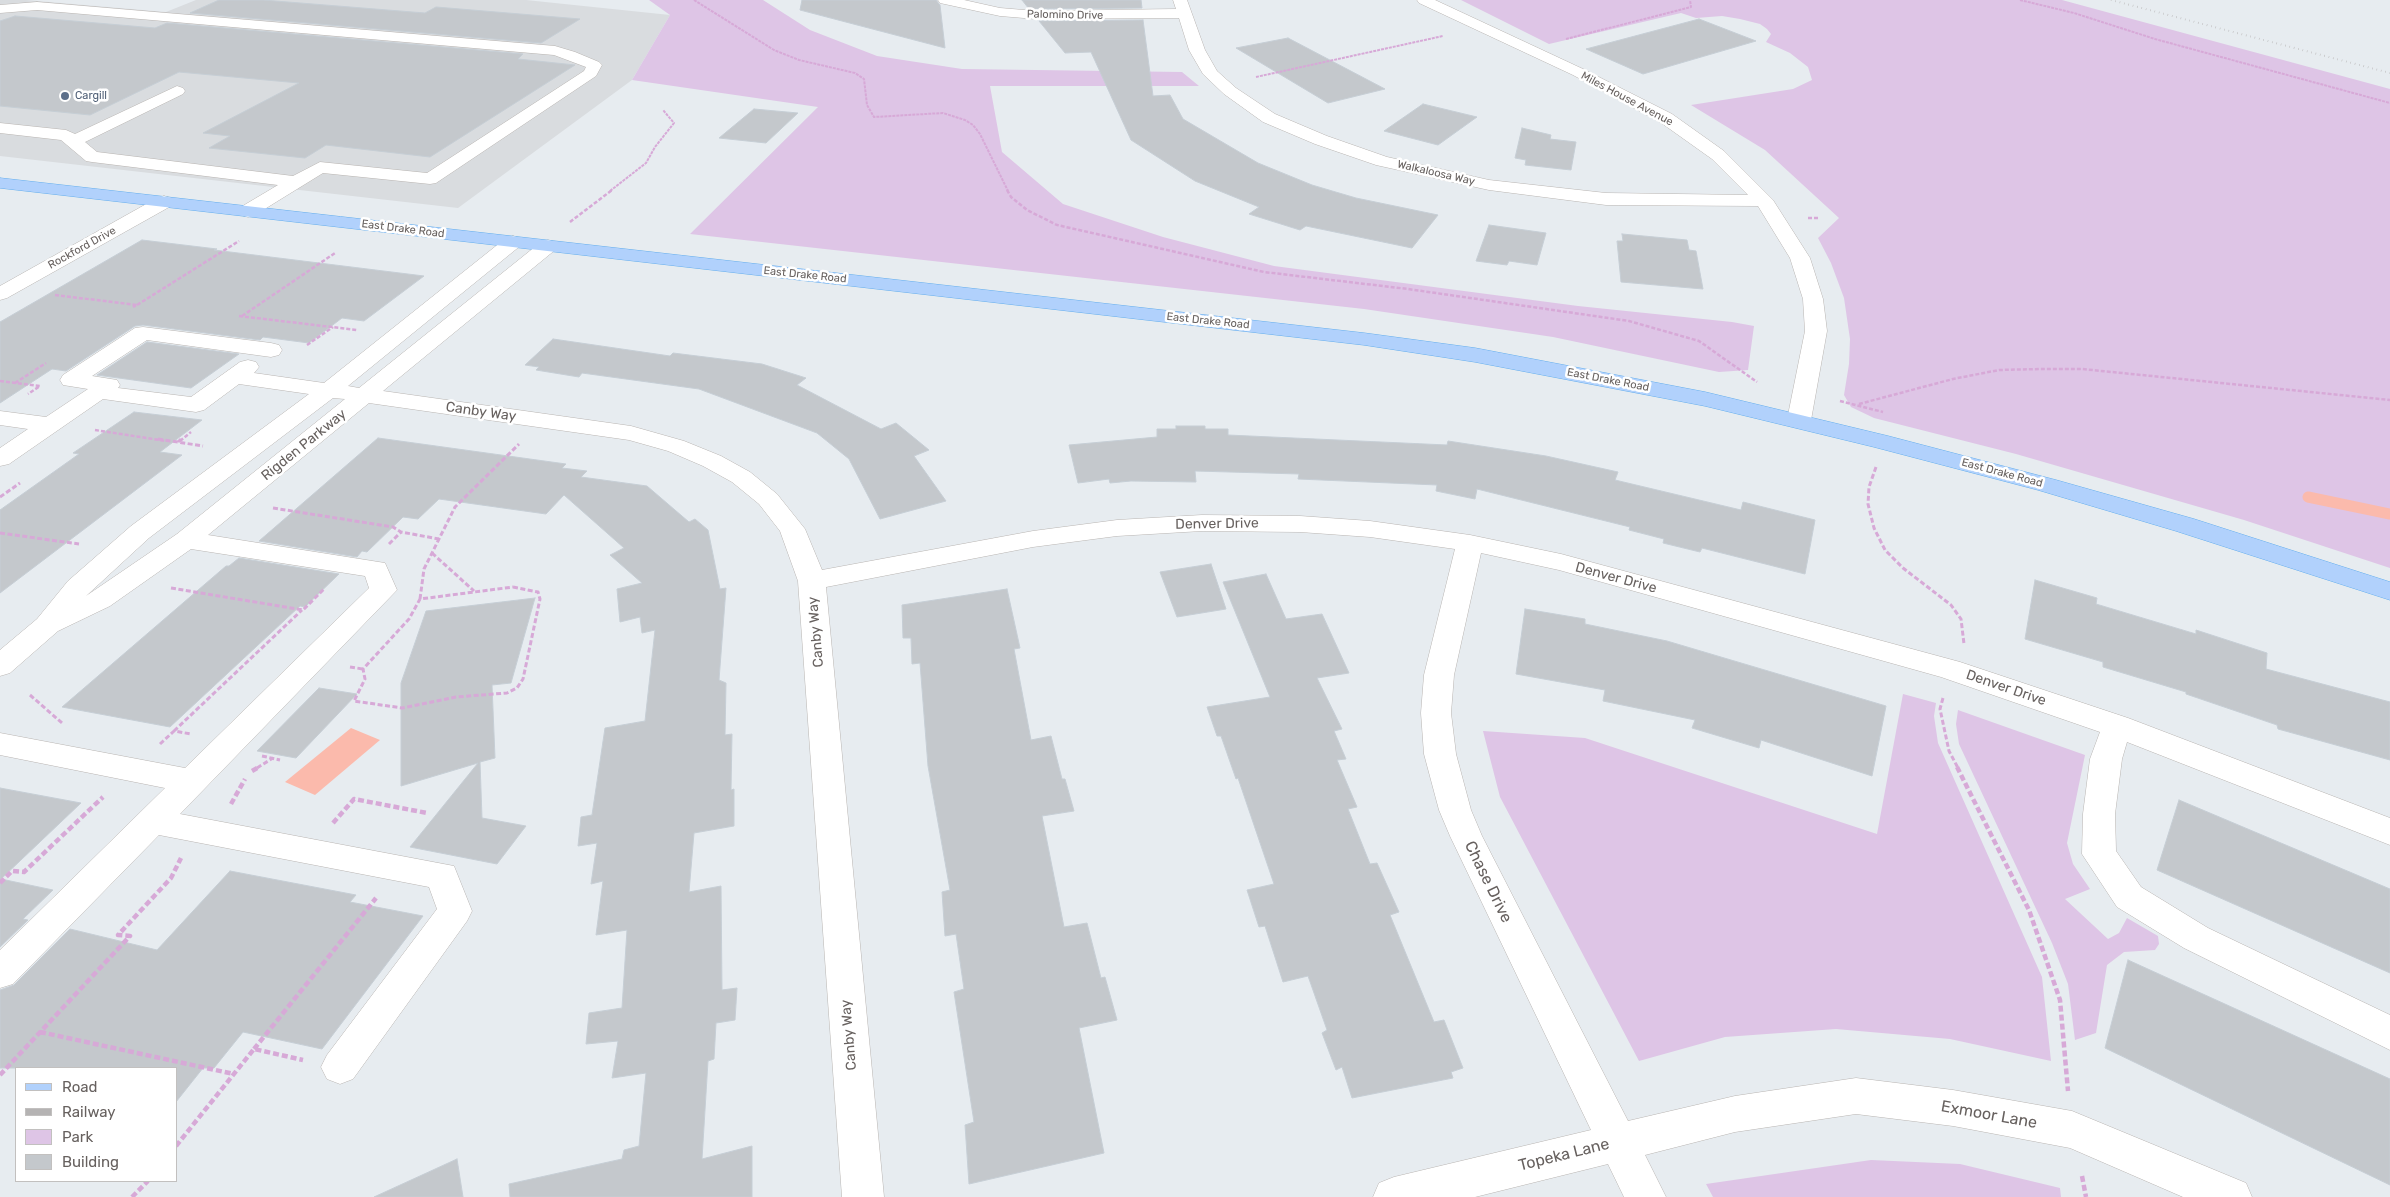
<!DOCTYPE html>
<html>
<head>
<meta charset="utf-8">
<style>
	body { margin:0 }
	#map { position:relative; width:2390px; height:1197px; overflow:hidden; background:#e7ecf0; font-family:Rubik,sans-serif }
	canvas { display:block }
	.legend { position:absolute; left:15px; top:1067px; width:162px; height:115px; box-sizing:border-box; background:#fff; border:1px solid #c2c0bf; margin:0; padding:6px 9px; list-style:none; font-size:15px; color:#67615f }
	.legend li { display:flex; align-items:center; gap:10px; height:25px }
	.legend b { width:25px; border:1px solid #c2c0bf }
</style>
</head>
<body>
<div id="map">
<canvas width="2390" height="1197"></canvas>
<ul class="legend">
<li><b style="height:6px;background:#b1d1fc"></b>Road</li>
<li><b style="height:6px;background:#b5b3b3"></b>Railway</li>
<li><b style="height:14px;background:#dec5e6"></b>Park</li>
<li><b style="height:14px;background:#c4c8cc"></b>Building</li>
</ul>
</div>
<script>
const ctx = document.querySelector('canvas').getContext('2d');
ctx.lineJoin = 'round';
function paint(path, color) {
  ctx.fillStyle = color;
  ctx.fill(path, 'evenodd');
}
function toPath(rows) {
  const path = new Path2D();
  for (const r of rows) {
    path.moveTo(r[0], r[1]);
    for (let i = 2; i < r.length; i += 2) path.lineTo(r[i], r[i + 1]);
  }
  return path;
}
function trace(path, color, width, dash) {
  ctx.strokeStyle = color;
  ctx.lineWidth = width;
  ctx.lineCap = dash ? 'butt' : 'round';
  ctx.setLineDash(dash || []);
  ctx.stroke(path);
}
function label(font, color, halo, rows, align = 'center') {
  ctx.font = font + ' Rubik,sans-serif';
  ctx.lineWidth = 5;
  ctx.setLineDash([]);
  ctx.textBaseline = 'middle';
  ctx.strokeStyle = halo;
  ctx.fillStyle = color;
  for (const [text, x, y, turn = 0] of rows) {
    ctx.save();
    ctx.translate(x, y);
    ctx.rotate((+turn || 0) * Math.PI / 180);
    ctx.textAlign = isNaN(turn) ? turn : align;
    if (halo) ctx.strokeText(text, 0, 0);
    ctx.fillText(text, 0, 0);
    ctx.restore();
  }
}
const industrial = toPath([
	[0,0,26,0,166,12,196,0,526,0,670,15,632,80,458,208,0,156]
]);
const green = toPath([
	[649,0,763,0,810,30,877,56,962,69,1182,72,1199,86,990,86,1002,152,1063,204,1163,237,1274,266,1578,306,1732,322,1754,326,1748,370,1719,372,1553,337,1364,309,690,234,818,107,632,80,670,15],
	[1461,0,2062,0,2390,89,2390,568,2244,520,2016,454,1874,418,1851,407,1844,395,1849,364,1850,339,1844,298,1831,263,1818,238,1839,218,1765,150,1691,105,1793,89,1812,80,1808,67,1790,53,1766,42,1771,34,1767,29,1760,24,1740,19,1722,16,1696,18,1681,13,1549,44],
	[1903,694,1936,703,1934,716,1938,743,2042,977,2051,1061,1950,1039,1836,1029,1725,1037,1639,1061,1500,797,1483,731,1585,738,1877,834],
	[1958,710,2085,755,2067,843,2073,864,2090,889,2065,899,2108,939,2119,933,2127,918,2158,936,2159,944,2155,950,2124,952,2107,965,2096,1033,2075,1040,2068,984,2052,943,1959,744,1956,724],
	[1871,1160,1960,1164,2060,1188,2061,1197,1713,1197,1706,1184]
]);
const water = toPath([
	[351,728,380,740,315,795,285,782]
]);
const stream = toPath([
	[2308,497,2390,514]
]);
const building = toPath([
	[219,0,263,0,425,13,436,7,580,19,541,43,190,13,219,0],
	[802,0,936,0,940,5,945,48,800,10,802,0],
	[1022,0,1141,0,1142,8,1036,9,1029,9,1022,0],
	[15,16,155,28,167,23,523,54,518,59,575,65,430,157,326,145,305,158,209,148,230,136,203,133,299,83,179,72,90,115,0,106,0,21,15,16],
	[1699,19,1756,41,1643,74,1586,49,1699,19],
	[1143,20,1153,96,1170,95,1183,119,1258,163,1312,185,1356,198,1438,215,1412,248,1306,226,1300,230,1249,214,1259,207,1195,181,1131,140,1091,52,1065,53,1039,21,1143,20],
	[1288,38,1385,89,1328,103,1236,48,1288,38],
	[1423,104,1477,117,1438,145,1384,131,1423,104],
	[754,109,798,113,766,143,719,138,754,109],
	[1522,128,1551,135,1550,139,1576,142,1571,170,1525,165,1526,160,1515,158,1522,128],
	[1489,225,1546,233,1537,265,1509,261,1507,265,1476,261,1489,225],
	[1622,234,1687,240,1689,250,1696,251,1703,289,1621,282,1617,241,1623,241,1622,234],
	[142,240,217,249,214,250,424,276,364,321,342,318,309,343,263,337,260,340,143,325,135,326,66,371,52,369,0,403,0,322,142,240],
	[553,339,670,356,673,353,762,364,806,378,797,385,881,429,896,423,929,450,914,456,946,501,880,519,849,459,817,433,699,389,582,373,579,377,536,370,539,367,525,365,553,339],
	[147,342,239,354,191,388,97,375,147,342],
	[134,412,202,420,160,452,182,455,0,593,0,510,79,454,73,453,134,412],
	[1176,426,1205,426,1205,429,1228,429,1228,435,1447,445,1448,441,1546,456,1618,472,1615,480,1741,510,1743,502,1815,520,1805,574,1702,548,1700,552,1663,543,1664,539,1629,530,1630,527,1477,489,1475,499,1436,491,1437,485,1298,479,1299,474,1195,471,1196,482,1131,481,1110,483,1109,479,1078,483,1069,445,1157,437,1157,429,1176,429,1176,426],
	[378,438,566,464,562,468,587,471,581,477,647,486,689,522,695,519,708,530,720,589,726,588,719,680,726,683,725,735,732,734,731,790,734,789,734,826,694,833,689,892,721,886,722,990,737,988,735,1020,716,1023,714,1059,708,1061,702,1159,752,1146,752,1197,510,1197,509,1184,622,1159,624,1150,639,1146,646,1073,612,1078,618,1041,586,1044,589,1013,622,1008,627,930,596,935,603,881,591,884,597,843,578,846,581,817,592,815,605,728,645,721,655,630,642,633,640,617,620,622,617,589,642,583,610,555,624,548,564,495,546,514,439,499,418,519,403,517,367,552,362,551,357,557,259,541,378,438],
	[239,558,339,574,305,607,300,606,170,727,62,707,226,566,229,566,239,558],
	[1211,564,1226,609,1177,617,1160,572,1211,564],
	[1266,574,1286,619,1322,614,1349,673,1317,678,1342,729,1334,731,1346,759,1337,760,1357,807,1348,809,1370,864,1377,863,1399,912,1390,915,1434,1022,1444,1020,1463,1068,1451,1072,1453,1078,1352,1098,1342,1067,1336,1070,1322,1033,1327,1030,1308,976,1283,982,1265,926,1259,927,1247,890,1274,884,1238,778,1236,779,1221,736,1217,736,1207,707,1270,697,1223,582,1266,574],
	[2035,580,2097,598,2096,604,2196,634,2196,630,2267,653,2266,669,2390,702,2390,760,2278,729,2277,725,2186,694,2186,692,2103,667,2103,662,2025,639,2035,580],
	[1007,589,1020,648,1014,649,1031,740,1051,736,1062,779,1065,779,1074,811,1042,816,1064,927,1087,923,1101,978,1105,977,1117,1020,1079,1028,1104,1153,969,1184,965,1125,974,1122,954,992,964,989,956,934,945,936,942,892,950,890,928,766,920,663,912,664,911,638,903,638,902,605,1007,589],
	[535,598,511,683,492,685,495,758,480,762,482,818,526,826,497,864,410,847,478,763,401,786,401,683,426,611,535,598],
	[1525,609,1585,619,1585,624,1667,641,1886,706,1872,776,1761,740,1759,748,1692,728,1695,720,1603,701,1605,690,1516,674,1525,609],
	[319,688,357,694,296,758,257,751,319,688],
	[0,788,81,803,1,879,53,890,23,919,28,920,0,947,0,788],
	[2179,800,2390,889,2390,973,2157,870,2179,800],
	[230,871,356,895,350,902,423,916,322,1049,243,1032,214,1068,203,1068,176,1102,176,1068,0,1068,0,990,14,985,70,929,157,950,230,871],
	[2128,960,2390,1079,2390,1185,2105,1048,2128,960],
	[457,1159,463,1197,374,1197,457,1159]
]);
const pathFar3 = toPath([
	[694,0,774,50,799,60,855,73,864,79,867,105,874,117,943,113,965,120,973,125,980,134,1008,191],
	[2020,0,2074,13,2155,39,2390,103],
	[1566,39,1691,7,1690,0],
	[1256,77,1443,36],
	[610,191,646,163,655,147,674,123,663,110]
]);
const pathFar2 = toPath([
	[1007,190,1011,197,1027,210,1057,225,1264,272,1408,289,1629,321,1699,341,1757,382],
	[1808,218,1819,218],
	[570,222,612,190],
	[55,295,137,305,133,307],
	[137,305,239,241],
	[239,316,357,330],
	[242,316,335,253],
	[307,345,333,327],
	[0,381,40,386,28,394],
	[15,383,46,363],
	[1840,401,1883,412],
	[1859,404,1953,379,1999,370,2040,369,2082,369,2390,400],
	[95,430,166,441],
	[180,441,191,432]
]);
const pathFar1 = toPath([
	[158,439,203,446],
	[178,442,181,439],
	[1876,467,1869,487,1868,504,1874,528,1885,550,1903,568,1951,605,1961,619,1964,644],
	[0,497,20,483],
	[273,508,393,527,401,532,439,539],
	[0,533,79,544],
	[389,544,401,532],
	[432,553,474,591],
	[513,587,538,592,540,599,523,679,517,688,507,693,456,697,402,708,354,701,365,679,363,669,409,619,420,599,513,587],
	[171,588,303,610,324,589],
	[420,599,424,569,455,507,519,444],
	[350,667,363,669],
	[30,695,62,723],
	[1943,698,1940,709,1949,751,1958,768],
	[174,731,302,610],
	[160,744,174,731,191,734],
	[262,756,280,760],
	[257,768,273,758]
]);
const path = toPath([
	[1957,767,2029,910,2060,1000,2068,1091],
	[252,771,259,767],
	[231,804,245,779],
	[333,823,354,799,427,813],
	[0,883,12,871,24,872,103,797],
	[40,1032,234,1074],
	[254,1049,376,898],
	[0,1075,130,936,118,935,171,878,181,858],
	[176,1146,254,1049,303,1060],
	[2082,1176,2086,1197],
	[132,1197,148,1181]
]);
const minor = toPath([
	[938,0,964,0,1000,8,1036,11,1176,9,1173,0,1187,0,1205,50,1217,71,1236,88,1275,114,1327,136,1387,157,1489,180,1606,193,1748,195,1712,159,1660,122,1573,75,1419,3,1417,0,1435,0,1583,69,1672,114,1724,151,1773,200,1810,258,1823,299,1827,331,1811,420,1807,425,1799,427,1791,425,1787,420,1805,331,1803,299,1790,258,1758,206,1606,205,1489,190,1376,165,1315,144,1263,122,1224,94,1203,74,1189,50,1179,18,1036,19,1000,16,940,3,938,0],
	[37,2,555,46,575,52,599,62,602,65,596,76,436,183,430,184,323,173,255,215,248,217,241,215,239,211,241,207,278,185,92,162,86,161,61,140,0,133,0,123,66,130,75,134,177,86,183,88,185,91,183,94,85,142,97,152,293,176,320,162,427,173,584,71,586,67,554,55,37,10,0,13,0,5,37,2],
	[164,196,171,198,173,202,171,206,7,298,0,300,0,286,157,198,164,196],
	[513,236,520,238,523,242,520,246,348,386,359,388,541,242,548,240,555,242,558,246,555,250,383,391,631,426,684,441,721,456,750,472,777,494,805,529,822,570,1033,531,1117,520,1202,515,1300,516,1370,521,1470,535,1561,554,1960,662,2128,718,2390,818,2390,845,2127,742,2122,759,2115,814,2116,851,2141,887,2208,928,2390,1015,2390,1050,2184,948,2117,907,2082,854,2083,814,2090,759,2100,732,1941,677,1559,570,1481,553,1454,675,1451,713,1456,754,1471,810,1482,836,1628,1121,1735,1096,1856,1078,1953,1090,2072,1111,2246,1183,2252,1197,2183,1197,2070,1148,1953,1126,1856,1114,1735,1132,1645,1155,1666,1197,1624,1197,1608,1164,1475,1197,1373,1197,1379,1183,1394,1177,1591,1130,1450,836,1439,810,1424,754,1421,713,1424,675,1455,549,1370,537,1300,532,1202,531,1117,536,1033,547,826,587,884,1197,842,1197,798,581,780,531,759,504,732,482,703,466,668,451,629,440,369,403,208,535,385,563,397,590,180,814,454,866,472,911,467,921,353,1079,340,1084,327,1079,321,1067,327,1055,437,909,429,887,159,835,13,984,0,988,0,950,165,788,0,755,0,733,185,768,369,588,365,576,191,549,110,606,58,631,10,673,0,676,0,650,37,619,68,581,131,526,309,394,239,384,204,410,196,412,103,399,9,464,0,466,0,448,28,429,0,425,0,411,46,417,88,389,63,385,60,380,63,375,135,328,143,327,271,343,279,345,282,350,279,355,271,357,147,340,92,376,117,380,120,385,118,388,191,397,240,362,248,360,256,362,259,367,254,373,324,383,506,238,513,236],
	[333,398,345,399,177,534,86,596,149,538,333,398]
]);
const major = toPath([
	[0,178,1364,333,1475,348,1705,392,1888,436,2056,480,2194,519,2390,582,2390,600,2176,531,2038,490,1874,447,1705,406,1475,362,1364,345,0,188,0,178]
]);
const rail = toPath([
	[2111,0,2390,73]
]);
const markers = [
	[65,96,5,"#5c6f8a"]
];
const farStreetnames = [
	["Palomino Drive",1065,15,1],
	["Miles House Avenue",1627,99,28],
	["Walkaloosa Way",1436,173,13],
	["East Drake Road",403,229,7],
	["Rockford Drive",82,248,-29],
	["East Drake Road",805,275,6],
	["East Drake Road",1208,321,6],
	["East Drake Road",1608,380,11],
	["East Drake Road",2002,473,15]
];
const farServicenames = [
	["Cargill",75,96]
];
const streetNames = [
	["Canby Way",481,412,8],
	["Rigden Parkway",304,445,-39],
	["Denver Drive",1217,524,-1],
	["Denver Drive",1616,578,15],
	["Canby Way",816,632,-95],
	["Denver Drive",2006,688,19],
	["Canby Way",849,1035,-95]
];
const nearStreetnames = [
	["Chase Drive",1488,882,64],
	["Exmoor Lane",1989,1115,10],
	["Topeka Lane",1564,1155,-14]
];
paint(industrial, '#d9dcdf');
paint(green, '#dec5e6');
paint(water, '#fbbaac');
trace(stream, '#fbbaac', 11);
paint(building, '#c4c8cc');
trace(building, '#c6ced5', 1);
trace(minor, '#b9b5b2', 1);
trace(major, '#65aeec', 1);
trace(pathFar3, '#d7a9d7', 2, [3, 1]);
trace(pathFar2, '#d7a9d7', 2.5, [4, 2]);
trace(pathFar1, '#d7a9d7', 3, [5, 2.5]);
trace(path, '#d7a9d7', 4.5, [6, 3]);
paint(minor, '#fff');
paint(major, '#b1d1fc');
trace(rail, '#b5b3b3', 2, [0.5, 4]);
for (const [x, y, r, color] of markers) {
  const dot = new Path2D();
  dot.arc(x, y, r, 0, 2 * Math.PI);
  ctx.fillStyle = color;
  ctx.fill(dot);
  trace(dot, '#fff', 2);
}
label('11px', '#67615f', '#fff', farStreetnames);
label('11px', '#4e5e75', '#fff', farServicenames, 'left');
label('14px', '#67615f', '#fff', streetNames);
label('16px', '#67615f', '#fff', nearStreetnames);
</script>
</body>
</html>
